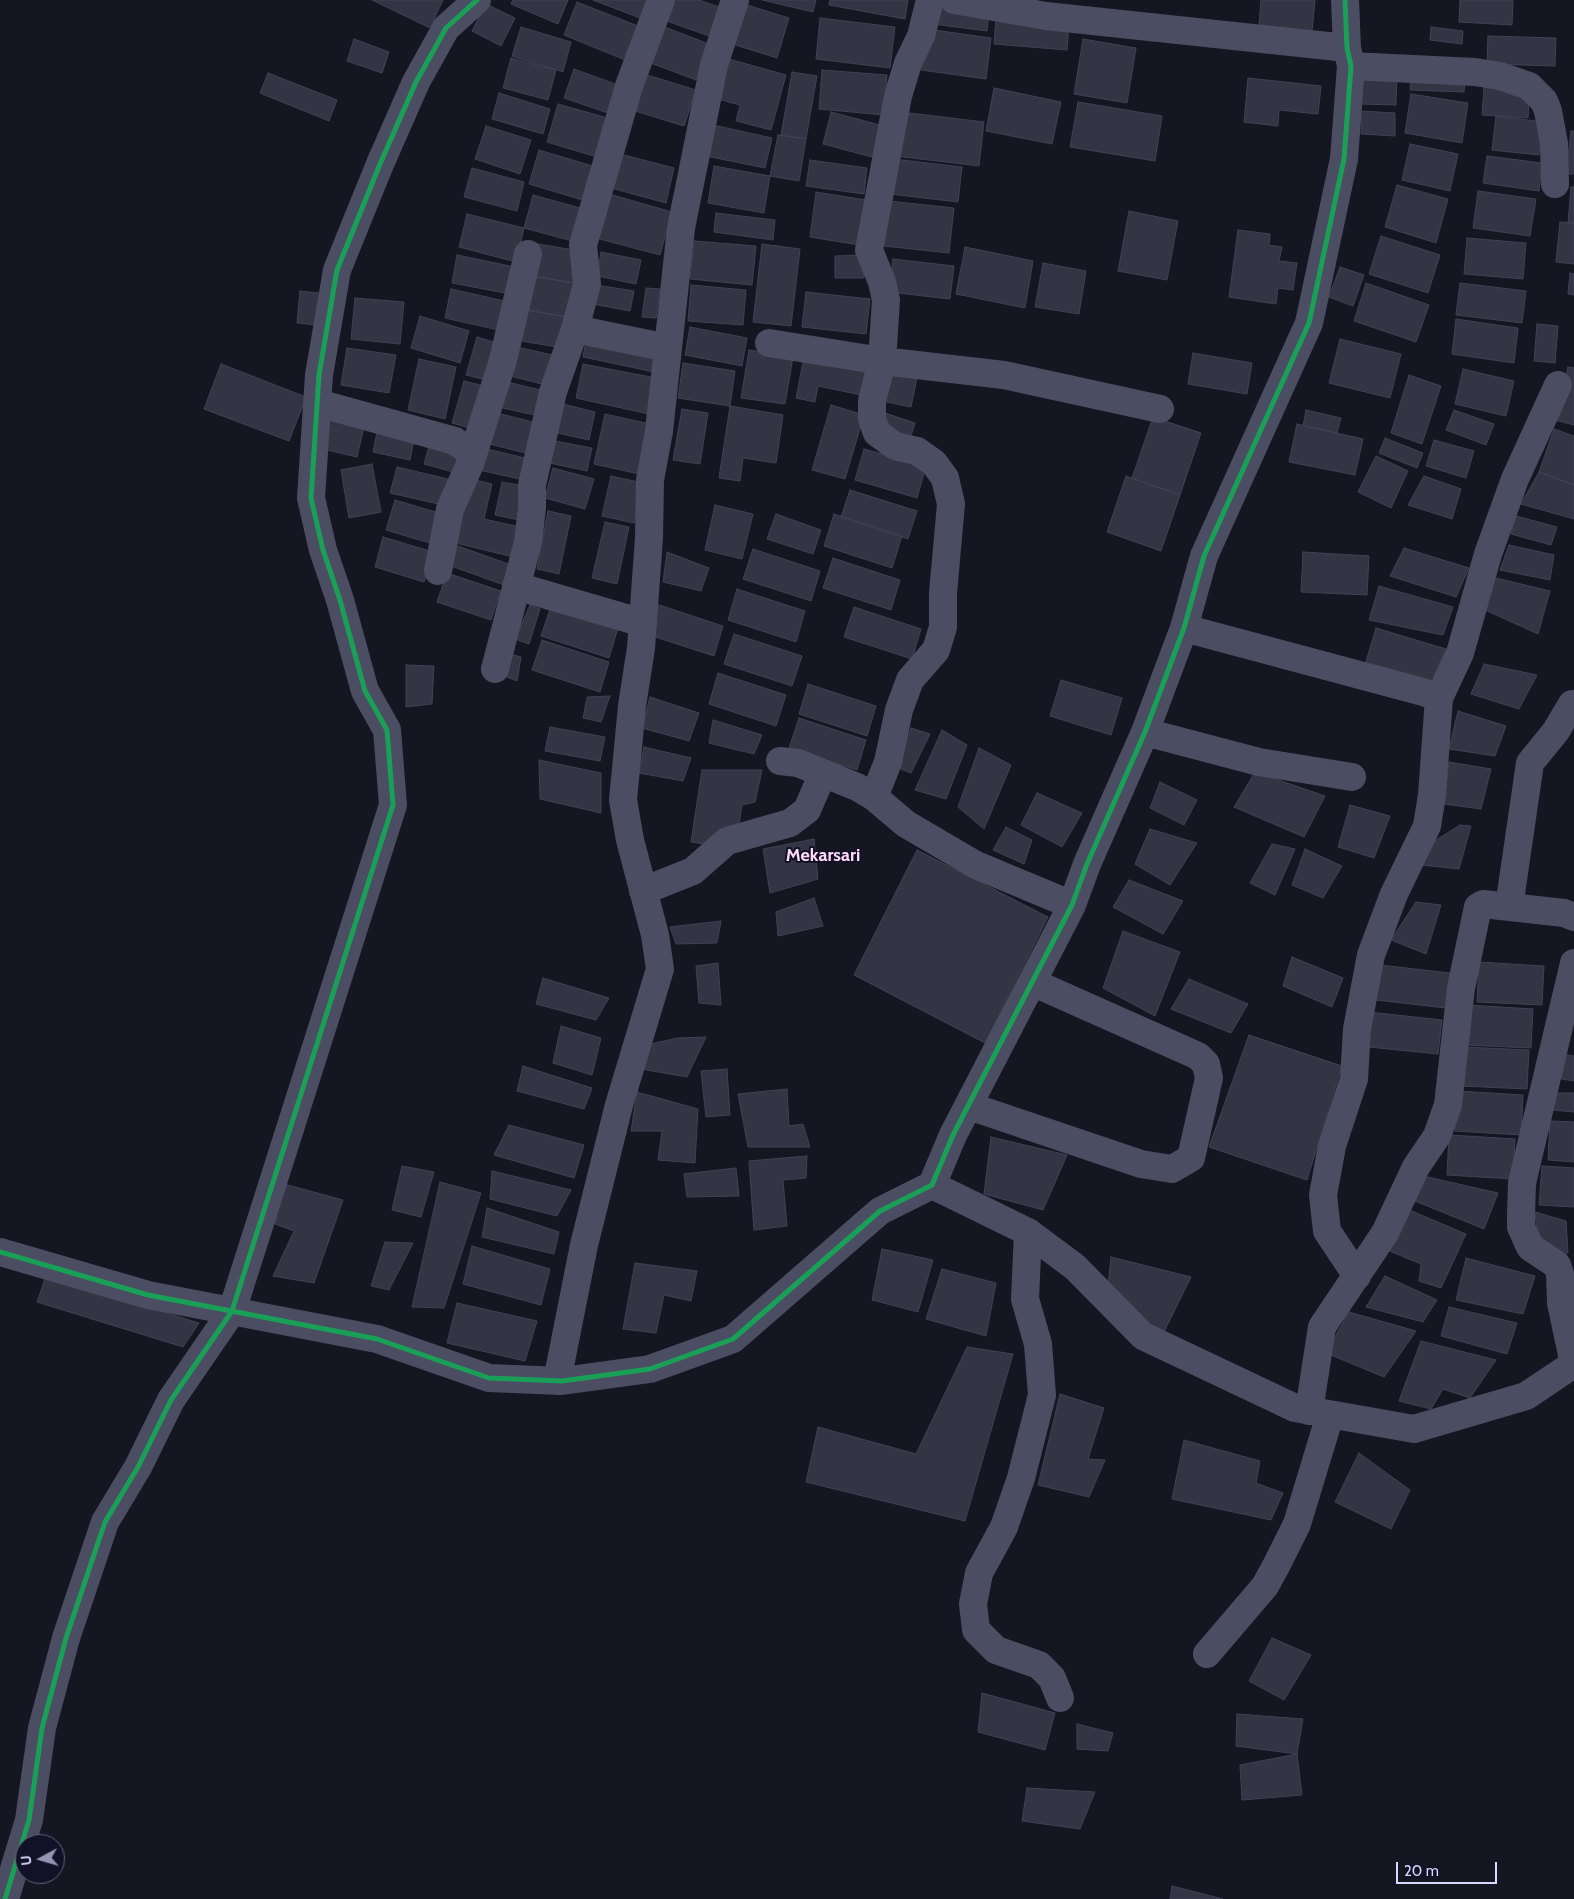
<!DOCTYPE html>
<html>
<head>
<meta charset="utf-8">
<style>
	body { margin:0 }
	#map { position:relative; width:1574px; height:1899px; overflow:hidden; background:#161622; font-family:Cabin,sans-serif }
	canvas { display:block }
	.north { position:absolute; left:15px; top:1834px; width:50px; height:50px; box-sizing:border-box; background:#111127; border:1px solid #61617d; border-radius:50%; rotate:264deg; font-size:14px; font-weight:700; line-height:20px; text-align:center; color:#d8d9fe }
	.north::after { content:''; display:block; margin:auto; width:18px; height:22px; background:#9495b1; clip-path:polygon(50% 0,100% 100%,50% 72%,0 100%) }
	.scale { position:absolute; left:1396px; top:1862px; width:101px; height:22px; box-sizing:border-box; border:2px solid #d8d9fe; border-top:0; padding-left:6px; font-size:15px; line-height:18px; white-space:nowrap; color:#d8d9fe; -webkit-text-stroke:4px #111127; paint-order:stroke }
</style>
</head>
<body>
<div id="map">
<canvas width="1574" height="1899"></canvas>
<div class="north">U</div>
<div class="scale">20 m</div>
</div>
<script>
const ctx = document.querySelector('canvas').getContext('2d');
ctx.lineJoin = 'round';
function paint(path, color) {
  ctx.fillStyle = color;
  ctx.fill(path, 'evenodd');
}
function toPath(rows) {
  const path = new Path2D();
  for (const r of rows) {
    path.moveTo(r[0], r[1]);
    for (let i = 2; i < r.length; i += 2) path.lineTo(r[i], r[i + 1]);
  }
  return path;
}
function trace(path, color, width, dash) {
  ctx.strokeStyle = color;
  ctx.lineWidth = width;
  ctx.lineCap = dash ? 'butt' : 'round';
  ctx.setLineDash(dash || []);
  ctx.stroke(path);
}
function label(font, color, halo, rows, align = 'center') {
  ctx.font = font + ' Cabin,sans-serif';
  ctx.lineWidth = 4;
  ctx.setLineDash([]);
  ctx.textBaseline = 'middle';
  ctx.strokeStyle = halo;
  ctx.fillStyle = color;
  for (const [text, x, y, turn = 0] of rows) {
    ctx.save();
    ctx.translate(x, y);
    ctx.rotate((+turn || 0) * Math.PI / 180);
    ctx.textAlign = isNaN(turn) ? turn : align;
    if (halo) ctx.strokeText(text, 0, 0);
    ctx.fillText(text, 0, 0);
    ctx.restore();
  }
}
const building = toPath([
	[372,0,443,0,430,28,372,0],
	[513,0,568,0,558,24,511,4,513,0],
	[593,0,653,0,645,20,593,0],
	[670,0,699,0,719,7,709,36,664,20,670,0],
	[762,0,816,0,813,12,762,0],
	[830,0,908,0,905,19,829,5,830,0],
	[1261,0,1315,0,1311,42,1258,37,1261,0],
	[1460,0,1513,0,1512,25,1459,22,1460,0],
	[577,2,643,28,630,62,564,35,577,2],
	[486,4,515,18,501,46,472,31,486,4],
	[744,4,789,18,777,58,732,44,744,4],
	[935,6,989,12,987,31,933,24,935,6],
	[820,18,895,27,890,68,816,59,820,18],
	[996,19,1069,26,1067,50,994,44,996,19],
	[662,26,709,44,696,80,648,62,662,26],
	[521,27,571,42,563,72,512,56,521,27],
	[1431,27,1463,31,1462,44,1430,40,1431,27],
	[927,29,991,38,986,79,921,70,927,29],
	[1488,36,1556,38,1555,66,1487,64,1488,36],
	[354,39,389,52,382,73,347,61,354,39],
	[1083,39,1136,48,1127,103,1074,94,1083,39],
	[511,58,556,70,548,100,503,88,511,58],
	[729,59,786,75,771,130,736,121,740,105,718,99,729,59],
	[1361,68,1397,70,1396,105,1360,104,1361,68],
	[574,69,618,85,608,113,564,98,574,69],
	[822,70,887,75,884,115,819,109,822,70],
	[792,72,817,76,806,139,781,135,792,72],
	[268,73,337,100,329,121,260,93,268,73],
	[644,74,696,90,684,126,632,110,644,74],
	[1248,78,1321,86,1318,114,1279,110,1278,126,1244,122,1248,78],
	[1411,78,1465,80,1464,92,1410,90,1411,78],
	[1484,87,1530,90,1528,118,1482,115,1484,87],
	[994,88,1061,102,1052,144,986,131,994,88],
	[499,93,550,109,543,134,492,119,499,93],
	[1411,94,1468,103,1462,143,1405,133,1411,94],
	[1078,102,1162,116,1155,161,1070,147,1078,102],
	[558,104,611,119,600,158,547,142,558,104],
	[1362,111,1395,113,1395,136,1361,134,1362,111],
	[831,112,880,125,872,157,823,144,831,112],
	[901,112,984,122,979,166,895,156,901,112],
	[1496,116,1543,122,1539,155,1492,150,1496,116],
	[713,125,772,138,765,168,706,156,713,125],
	[486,126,531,140,520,174,475,159,486,126],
	[1571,131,1574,131,1574,174,1566,174,1571,131],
	[778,135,806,139,799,181,770,176,778,135],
	[1410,144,1458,154,1450,191,1402,180,1410,144],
	[539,150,596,167,586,201,529,184,539,150],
	[620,154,674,168,666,203,611,188,620,154],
	[1487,156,1542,163,1539,191,1483,183,1487,156],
	[894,159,962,167,958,202,890,194,894,159],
	[810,160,867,168,864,194,806,186,810,160],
	[714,166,770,176,764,213,708,203,714,166],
	[472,168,524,182,517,211,464,197,472,168],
	[1397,185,1448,199,1436,243,1385,227,1397,185],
	[1571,187,1574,187,1574,223,1568,223,1571,187],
	[1478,191,1536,199,1530,236,1473,228,1478,191],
	[816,192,866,200,859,245,810,237,816,192],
	[609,194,672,212,660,255,596,238,609,194],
	[533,195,584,209,576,242,524,228,533,195],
	[889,201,954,208,949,253,884,246,889,201],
	[1129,211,1178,221,1167,280,1118,271,1129,211],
	[716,213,775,220,773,240,714,232,716,213],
	[467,214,524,228,516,262,459,247,467,214],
	[1560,222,1574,223,1574,264,1556,262,1560,222],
	[1238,230,1270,234,1269,245,1282,247,1279,261,1297,263,1293,290,1278,288,1276,304,1229,297,1238,230],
	[1381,236,1440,255,1428,293,1369,274,1381,236],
	[1467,238,1526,243,1523,279,1464,274,1467,238],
	[694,241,756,246,752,285,690,279,694,241],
	[538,244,580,251,574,283,532,276,538,244],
	[762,244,800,249,791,326,753,322,762,244],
	[965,247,1033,261,1025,308,956,294,965,247],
	[601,252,641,260,636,284,597,276,601,252],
	[457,255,515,267,510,294,452,283,457,255],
	[864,255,864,278,835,278,835,256,864,255],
	[893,259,954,266,950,299,889,292,893,259],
	[1043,263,1086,271,1079,314,1035,307,1043,263],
	[1340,267,1364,275,1353,306,1329,297,1340,267],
	[1570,273,1574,274,1574,295,1568,294,1570,273],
	[532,276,574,283,568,317,526,310,532,276],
	[1366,283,1429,305,1416,342,1354,321,1366,283],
	[1460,283,1526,291,1522,323,1456,315,1460,283],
	[596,285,634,291,630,311,593,304,596,285],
	[691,285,746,290,743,325,688,321,691,285],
	[646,288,660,289,656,318,642,317,646,288],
	[451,289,509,302,503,331,445,318,451,289],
	[300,291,319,293,316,325,297,323,300,291],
	[806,292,870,299,866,334,802,327,806,292],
	[355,298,404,302,400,344,351,339,355,298],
	[526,310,568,317,563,348,521,341,526,310],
	[420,316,469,331,460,363,411,348,420,316],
	[1456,319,1518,328,1514,363,1452,354,1456,319],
	[1537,324,1558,326,1555,363,1534,361,1537,324],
	[690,327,747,338,742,366,685,355,690,327],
	[477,337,497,343,486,380,466,375,477,337],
	[1340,339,1401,354,1390,398,1329,383,1340,339],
	[586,340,657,354,654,372,583,357,586,340],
	[517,347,557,356,550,386,510,376,517,347],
	[347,348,396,355,389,393,341,385,347,348],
	[749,350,793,357,785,404,741,398,749,350],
	[1193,353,1252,363,1247,394,1188,384,1193,353],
	[804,357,866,370,861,395,818,386,815,402,796,398,804,357],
	[419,359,456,367,445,419,408,410,419,359],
	[683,363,735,371,730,406,678,398,683,363],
	[221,364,306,397,289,441,204,409,221,364],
	[583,364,656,378,649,414,576,398,583,364],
	[889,367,918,373,911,407,882,401,889,367],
	[1568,367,1574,368,1574,425,1555,420,1568,367],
	[1463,369,1514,381,1506,416,1455,404,1463,369],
	[1409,375,1441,386,1422,444,1391,433,1409,375],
	[464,381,484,386,473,429,452,423,464,381],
	[503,381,545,391,539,416,498,407,503,381],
	[559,403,595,412,589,440,553,432,559,403],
	[831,405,864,415,845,479,812,470,831,405],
	[730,406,783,415,776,463,743,458,740,481,719,478,730,406],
	[682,409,708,413,700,464,673,460,682,409],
	[1306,410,1341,418,1337,433,1303,426,1306,410],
	[1454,410,1494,424,1486,445,1446,430,1454,410],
	[497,413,537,423,529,454,490,444,497,413],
	[885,413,915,423,909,442,879,433,885,413],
	[605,414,650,424,639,474,594,464,605,414],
	[331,415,365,423,357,457,323,449,331,415],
	[1153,417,1201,433,1180,495,1132,478,1153,417],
	[1297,424,1363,439,1355,475,1289,462,1297,424],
	[378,427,415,435,410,460,373,452,378,427],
	[1554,429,1574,436,1574,485,1539,472,1554,429],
	[1385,438,1423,453,1417,468,1379,453,1385,438],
	[550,440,592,448,587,471,545,462,550,440],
	[1434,440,1474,451,1466,478,1426,466,1434,440],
	[430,443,459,452,453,472,424,464,430,443],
	[483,448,529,459,524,480,479,470,483,448],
	[864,449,926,466,917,498,855,480,864,449],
	[1376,456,1408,471,1391,508,1358,492,1376,456],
	[372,464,381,512,349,518,341,470,372,464],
	[397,467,448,479,443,505,390,493,397,467],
	[553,468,594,479,585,509,545,498,553,468],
	[1539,472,1574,485,1574,519,1521,504,1539,472],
	[611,476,643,483,634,523,602,516,611,476],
	[1126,476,1180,495,1161,551,1107,532,1126,476],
	[1424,476,1461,489,1452,519,1408,505,1424,476],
	[471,479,492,484,484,519,520,527,513,557,456,543,471,479],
	[502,482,525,486,519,520,495,515,502,482],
	[850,490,917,511,908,539,841,517,850,490],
	[395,500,442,514,433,544,386,530,395,500],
	[715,505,753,514,742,559,705,550,715,505],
	[548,511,571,516,559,574,537,569,548,511],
	[776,514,821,530,813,554,767,539,776,514],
	[834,514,902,536,892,568,824,546,834,514],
	[1516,516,1557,527,1551,545,1511,534,1516,516],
	[605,522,629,527,617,584,592,578,605,522],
	[383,537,433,552,424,582,375,567,383,537],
	[1509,545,1554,555,1550,580,1500,570,1509,545],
	[458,546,514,566,507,586,451,566,458,546],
	[1404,548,1469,568,1456,597,1390,576,1404,548],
	[753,549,820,571,811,601,743,579,753,549],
	[667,552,709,568,701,591,663,582,667,552],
	[1303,552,1369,556,1367,595,1301,592,1303,552],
	[833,558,900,580,891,610,823,588,833,558],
	[447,573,501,591,491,620,437,602,447,573],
	[1492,577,1550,591,1538,634,1485,610,1492,577],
	[1379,586,1453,607,1443,635,1369,620,1379,586],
	[737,589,805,611,796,642,728,620,737,589],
	[656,604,723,626,714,656,646,634,656,604],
	[530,605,540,609,529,644,515,639,530,605],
	[551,606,618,628,609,658,541,636,551,606],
	[854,607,921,629,912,659,844,637,854,607],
	[1376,628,1446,649,1430,682,1365,665,1376,628],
	[734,634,802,656,792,686,724,664,734,634],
	[542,640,609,662,600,692,532,670,542,640],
	[510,654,521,657,517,681,507,677,510,654],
	[1484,664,1537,675,1519,709,1471,694,1484,664],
	[406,665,434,666,432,704,406,707,406,665],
	[718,673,786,695,776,726,709,704,718,673],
	[1061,680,1122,698,1111,735,1050,716,1061,680],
	[808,684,876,706,867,736,799,714,808,684],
	[610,696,601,722,583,718,587,697,610,696],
	[650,697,699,713,689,741,642,728,650,697],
	[1458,711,1506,726,1495,756,1449,749,1458,711],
	[799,718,866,740,857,770,789,748,799,718],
	[713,720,762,735,754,754,709,743,713,720],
	[550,727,605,737,600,761,545,751,550,727],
	[911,728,930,734,911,773,898,768,911,728],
	[942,730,967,745,946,799,915,790,942,730],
	[644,747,691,758,683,781,639,773,644,747],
	[979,748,1011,765,984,829,958,807,979,748],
	[539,760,601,773,601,813,540,799,539,760],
	[1449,762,1491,769,1481,809,1444,804,1449,762],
	[702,770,762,770,755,802,742,805,735,849,691,842,702,770],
	[1255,772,1325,796,1304,837,1234,807,1255,772],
	[1160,782,1197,800,1184,825,1150,808,1160,782],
	[1037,793,1082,813,1062,847,1021,825,1037,793],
	[1350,805,1390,816,1374,858,1338,847,1350,805],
	[1460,825,1471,826,1459,869,1422,865,1433,842,1460,825],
	[1006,827,1032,840,1024,864,993,850,1006,827],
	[1150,829,1197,843,1170,885,1135,864,1150,829],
	[814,839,818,879,770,893,763,849,814,839],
	[1272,844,1295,849,1275,895,1250,883,1272,844],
	[1305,849,1342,866,1323,898,1292,885,1305,849],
	[917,850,1048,917,985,1043,854,975,917,850],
	[1129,880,1183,901,1163,934,1113,907,1129,880],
	[814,898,823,926,778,936,776,912,814,898],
	[1416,902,1441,905,1426,954,1391,940,1416,902],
	[721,921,717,943,676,944,670,927,721,921],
	[1123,931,1180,952,1155,1016,1103,988,1123,931],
	[1292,957,1343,978,1332,1007,1283,986,1292,957],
	[1479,962,1544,966,1542,1005,1477,1002,1479,962],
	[718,963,721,1005,699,1003,696,966,718,963],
	[1380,965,1450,973,1446,1008,1376,1000,1380,965],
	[543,978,609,998,596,1020,536,1004,543,978],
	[1189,979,1248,1004,1231,1033,1171,1009,1189,979],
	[1468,1005,1533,1009,1531,1048,1465,1045,1468,1005],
	[1360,1011,1442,1020,1438,1054,1369,1047,1360,1011],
	[561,1026,601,1038,592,1075,553,1063,561,1026],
	[1249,1035,1342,1066,1307,1180,1209,1147,1249,1035],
	[706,1037,687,1077,641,1069,650,1044,678,1038,706,1037],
	[1463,1047,1529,1050,1527,1089,1461,1086,1463,1047],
	[1567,1055,1574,1056,1574,1081,1561,1079,1567,1055],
	[523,1066,592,1088,584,1109,517,1091,523,1066],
	[727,1069,730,1115,706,1117,701,1071,727,1069],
	[787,1089,789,1126,803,1124,810,1147,748,1147,738,1094,787,1089],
	[1457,1091,1523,1095,1521,1135,1455,1131,1457,1091],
	[637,1092,698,1109,695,1163,658,1160,662,1131,631,1131,637,1092],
	[1555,1093,1574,1093,1574,1112,1552,1110,1555,1093],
	[1550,1121,1574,1122,1574,1162,1548,1160,1550,1121],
	[509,1125,584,1145,574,1178,494,1155,509,1125],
	[1449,1135,1515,1139,1513,1179,1447,1175,1449,1135],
	[991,1137,1067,1155,1043,1210,984,1194,991,1137],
	[807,1156,806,1178,783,1180,787,1226,754,1230,749,1161,807,1156],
	[402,1166,434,1172,421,1217,392,1210,402,1166],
	[1542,1166,1574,1168,1574,1207,1539,1205,1542,1166],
	[736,1168,739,1196,687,1197,684,1174,736,1168],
	[492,1171,571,1190,557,1216,490,1199,492,1171],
	[1423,1176,1498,1193,1484,1229,1415,1201,1423,1176],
	[440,1182,481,1193,444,1308,412,1307,440,1182],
	[284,1184,343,1200,314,1283,273,1276,294,1231,275,1224,284,1184],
	[487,1208,559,1232,554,1254,482,1237,487,1208],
	[1407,1209,1466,1234,1441,1288,1419,1281,1421,1264,1387,1250,1407,1209],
	[1535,1212,1566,1221,1568,1253,1558,1254,1537,1233,1535,1212],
	[385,1242,413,1243,389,1290,371,1286,385,1242],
	[472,1246,550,1269,541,1305,463,1284,472,1246],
	[882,1249,933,1260,918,1312,872,1300,882,1249],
	[1111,1257,1191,1277,1162,1336,1105,1315,1111,1257],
	[1466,1258,1535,1276,1523,1314,1456,1300,1466,1258],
	[635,1263,697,1271,691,1301,664,1295,656,1333,623,1329,635,1263],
	[942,1269,996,1283,986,1336,926,1319,942,1269],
	[46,1276,199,1323,183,1347,37,1302,46,1276],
	[1385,1276,1437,1300,1423,1322,1366,1307,1385,1276],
	[457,1303,537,1321,525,1361,447,1343,457,1303],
	[1449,1307,1517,1323,1507,1354,1441,1336,1449,1307],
	[1349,1312,1416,1331,1384,1377,1326,1353,1349,1312],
	[1421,1341,1496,1360,1470,1398,1443,1389,1431,1409,1399,1401,1421,1341],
	[967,1347,1013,1354,965,1521,806,1482,818,1427,916,1454,967,1347],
	[1060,1394,1104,1408,1088,1459,1105,1460,1089,1497,1038,1485,1060,1394],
	[1184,1440,1260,1461,1256,1483,1283,1493,1271,1520,1172,1499,1184,1440],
	[1359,1453,1410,1490,1391,1529,1335,1502,1359,1453],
	[1272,1638,1311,1655,1284,1700,1249,1681,1272,1638],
	[982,1693,1055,1713,1045,1750,978,1732,982,1693],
	[1237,1714,1303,1719,1297,1754,1236,1746,1237,1714],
	[1077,1724,1113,1733,1108,1751,1077,1749,1077,1724],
	[1297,1754,1302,1795,1242,1800,1240,1765,1297,1754],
	[1027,1788,1095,1792,1080,1829,1022,1821,1027,1788],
	[1172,1886,1223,1899,1170,1899,1172,1886]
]);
const street = toPath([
	[954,0,1046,16,1347,48],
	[1351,66,1475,72,1500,76,1529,86,1544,101,1548,111,1554,143,1555,184],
	[575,329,668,348],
	[769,343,882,361,1004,375,1160,409],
	[318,403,455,441,473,454],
	[438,571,450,509,470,464,503,360,528,254],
	[516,586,643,623],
	[1184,628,1423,692,1439,698,1432,795,1427,826,1394,894,1371,955,1357,1029,1354,1079,1332,1146,1323,1195,1327,1231,1357,1276],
	[495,669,528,542,532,508,532,485,553,392,575,329,587,284,583,245,629,86,661,0],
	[1439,698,1460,653,1488,554,1515,479,1558,385],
	[1145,732,1259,762,1352,777],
	[780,761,798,763,857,787,874,797,906,824,976,865,1072,905],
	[874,797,888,762,899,710,910,680,936,650,943,627,943,593,951,504,945,478,934,463,917,451,895,446,877,433,872,419,872,401,882,361,886,300,882,282,869,250,898,96,908,63,921,36,930,0],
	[643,891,693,871,727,841,790,823,807,810,823,773],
	[1509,907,1530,763,1556,731,1572,704],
	[1574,963,1522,1183,1521,1215,1521,1227,1530,1247,1557,1265,1560,1274,1561,1303,1574,1364],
	[969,1106,1141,1164,1172,1169,1191,1158,1209,1078,1206,1064,1198,1056,1034,983],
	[932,1185,1028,1232,1075,1267,1143,1336,1295,1408,1414,1429,1526,1396,1574,1364],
	[1028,1232,1025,1299,1038,1344,1042,1395,1021,1478,1004,1527,979,1573,973,1604,976,1630,996,1650,1039,1665,1052,1678,1060,1698],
	[0,1252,148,1295,377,1339,489,1378,562,1381,650,1369,733,1339,880,1211,932,1185,953,1135,1072,905,1087,864,1145,732,1184,628,1204,556,1309,323,1344,159,1351,66,1347,48,1345,0],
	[557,1381,584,1245,619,1105,660,969,655,935,630,840,623,800,632,706,641,648,649,538,650,480,659,431,681,228,714,65,735,0],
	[1309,1411,1322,1327,1385,1233,1416,1167,1437,1136,1448,1105,1461,988,1478,907,1483,904,1564,913,1574,917],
	[1207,1654,1265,1586,1276,1566,1297,1524,1330,1415],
	[5,1899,29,1820,42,1728,66,1638,105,1522,138,1467,171,1400,232,1311,393,805,387,730,365,691,340,600,323,550,311,498,319,375,337,270,380,164,416,82,446,28,477,0]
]);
const cycleway = toPath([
	[0,1252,148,1295,377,1339,489,1378,562,1381,650,1369,733,1339,880,1211,932,1185,953,1135,1072,905,1087,864,1145,732,1184,628,1204,556,1309,323,1344,159,1351,66,1347,48,1345,0],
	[5,1899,29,1820,42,1728,66,1638,105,1522,138,1467,171,1400,232,1311,393,805,387,730,365,691,340,600,323,550,311,498,319,375,337,270,380,164,416,82,446,28,477,0]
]);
const quarterNames = [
	["Mekarsari",823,856]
];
paint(building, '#343444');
trace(building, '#424155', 1);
trace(street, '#4b4d62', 28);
trace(cycleway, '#1a9f57', 5);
label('bold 18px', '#fedaf6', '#111127', quarterNames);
</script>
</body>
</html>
